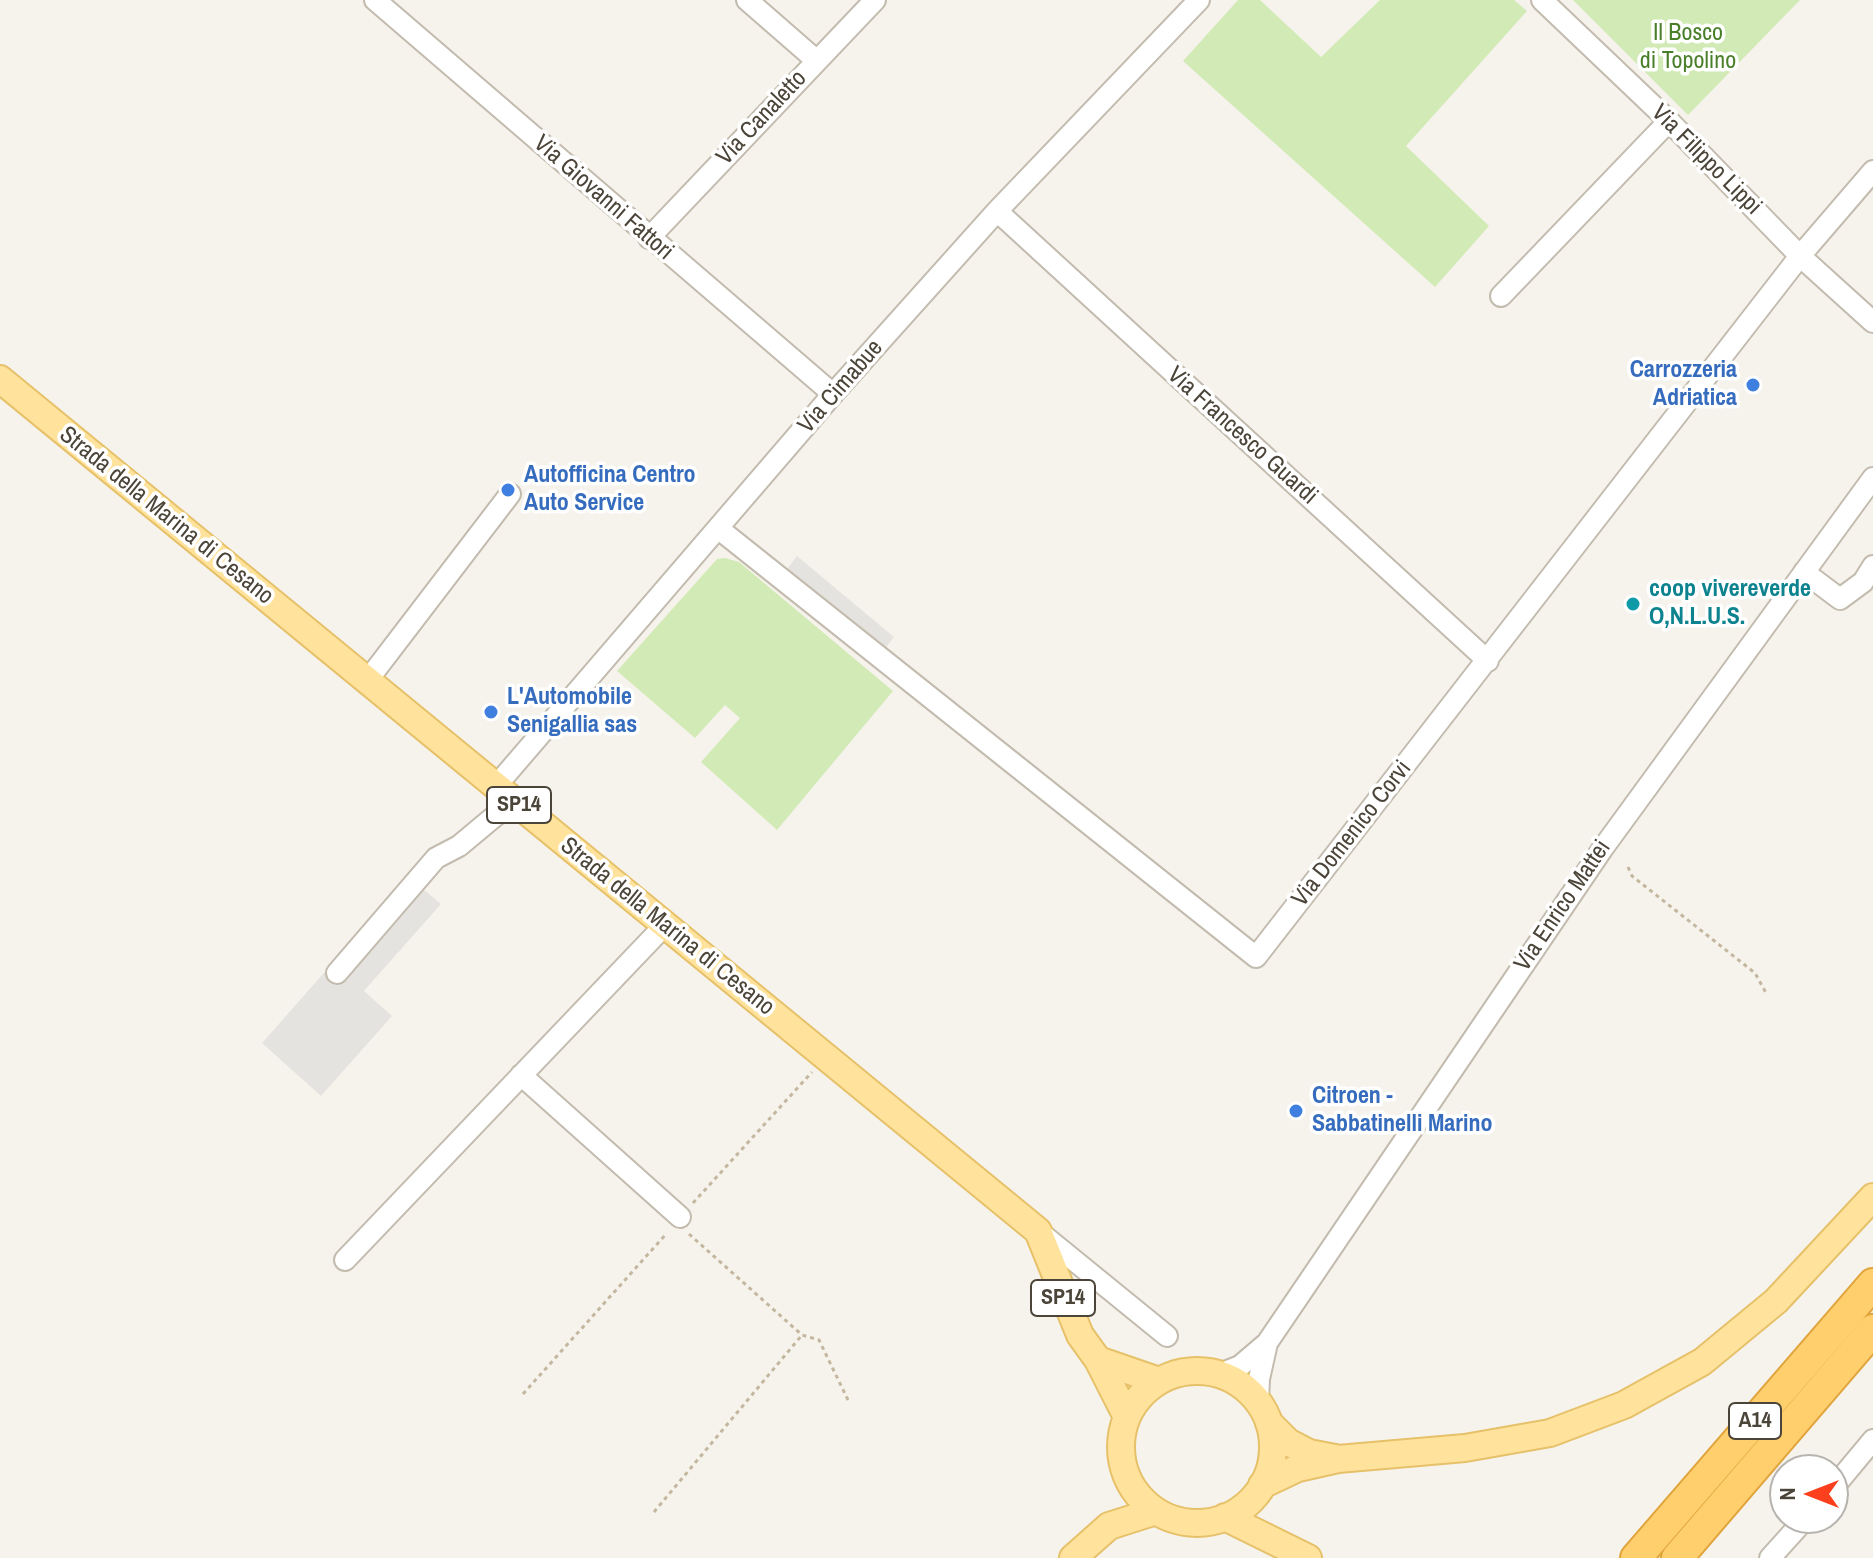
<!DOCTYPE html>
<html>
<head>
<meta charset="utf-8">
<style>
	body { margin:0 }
	#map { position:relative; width:1873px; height:1558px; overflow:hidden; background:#f6f3ec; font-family:"Archivo Narrow",sans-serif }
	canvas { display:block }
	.north { position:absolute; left:1769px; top:1454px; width:80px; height:80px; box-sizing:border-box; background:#fff; border:2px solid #b7b4b0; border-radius:50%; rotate:270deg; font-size:22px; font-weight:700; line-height:32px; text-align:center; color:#4b4439 }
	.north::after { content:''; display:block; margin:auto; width:28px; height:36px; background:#fc3f1d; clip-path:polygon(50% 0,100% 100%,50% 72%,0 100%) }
</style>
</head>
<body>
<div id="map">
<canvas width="1873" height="1558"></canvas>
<div class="north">N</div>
</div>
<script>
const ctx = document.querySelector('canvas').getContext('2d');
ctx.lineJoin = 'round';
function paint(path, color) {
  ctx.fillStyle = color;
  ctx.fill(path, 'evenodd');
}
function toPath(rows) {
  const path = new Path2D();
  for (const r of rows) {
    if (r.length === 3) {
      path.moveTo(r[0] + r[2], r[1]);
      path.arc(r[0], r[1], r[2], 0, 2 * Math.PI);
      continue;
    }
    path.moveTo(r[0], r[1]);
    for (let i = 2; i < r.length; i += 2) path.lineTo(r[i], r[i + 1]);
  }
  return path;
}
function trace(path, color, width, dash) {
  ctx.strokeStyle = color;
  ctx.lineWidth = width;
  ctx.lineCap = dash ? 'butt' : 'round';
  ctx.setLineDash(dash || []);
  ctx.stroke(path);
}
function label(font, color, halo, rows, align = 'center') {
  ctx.font = font + ' "Archivo Narrow",sans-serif';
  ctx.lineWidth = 7;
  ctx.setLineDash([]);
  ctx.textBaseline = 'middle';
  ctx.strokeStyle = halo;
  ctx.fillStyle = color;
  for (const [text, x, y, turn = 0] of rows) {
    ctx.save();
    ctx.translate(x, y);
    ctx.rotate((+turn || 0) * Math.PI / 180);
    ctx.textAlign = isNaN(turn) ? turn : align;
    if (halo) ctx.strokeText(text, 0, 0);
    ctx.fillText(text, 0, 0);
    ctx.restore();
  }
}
const green = toPath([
	[1238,0,1260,0,1321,57,1380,0,1514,0,1527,11,1406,146,1489,226,1435,287,1183,61],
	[1573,0,1800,0,1688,115],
	[725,558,739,562,893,691,777,830,701,762,740,718,725,705,695,738,617,671,717,559]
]);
const parking = toPath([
	[797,556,894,637,884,650,787,569],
	[416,883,441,904,364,991,392,1016,321,1096,262,1043,330,966]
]);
const path = toPath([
	[1628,867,1632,876,1755,973,1766,993],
	[693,1203,812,1072],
	[689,1234,802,1335,819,1340,848,1400],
	[523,1394,667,1233],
	[654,1512,802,1335]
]);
const minor = toPath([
	[375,0,833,394],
	[747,0,817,61],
	[1542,0,1669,121,1800,256,1873,322],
	[997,211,1488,661],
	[649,238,875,0],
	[1501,296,1669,121],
	[719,529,1256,957,1800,256,1873,171],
	[1804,572,1840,599,1863,582,1873,566],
	[367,681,510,494],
	[496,786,833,394,997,211,1199,0],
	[337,973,436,858,459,846,513,801],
	[521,1075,680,1217],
	[1038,1231,1167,1336],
	[345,1260,665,925],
	[1220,1374,1240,1366,1267,1343,1603,848,1873,478],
	[1258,1402,1259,1379,1267,1343],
	[1833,1488,1873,1440],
	[1770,1558,1806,1518]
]);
const major = toPath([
	[0,379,1038,1231,1080,1335,1098,1360,1127,1417],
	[1098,1360,1159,1381],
	[1197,1447,76],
	[1269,1423,1288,1442,1309,1453,1335,1458],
	[1262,1485,1298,1468,1338,1459,1465,1448,1550,1433,1624,1405,1702,1362,1776,1301,1873,1197],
	[1225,1517,1308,1558],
	[1073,1558,1109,1526,1156,1511]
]);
const highway = toPath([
	[1636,1558,1873,1284],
	[1677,1558,1873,1330]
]);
const markers = [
	[1753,385,8,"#3f7fe0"],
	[508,490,8,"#3f7fe0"],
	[1633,604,8,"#0f9aa8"],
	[491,712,8,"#3f7fe0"],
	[1296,1111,8,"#3f7fe0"]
];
const shields = [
	[519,805,64],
	[1063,1298,64],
	[1755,1421,52]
];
const shieldNames = [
	["SP14",519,805],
	["SP14",1063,1298],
	["A14",1755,1421]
];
const parkNames = [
	["Il Bosco",1688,34],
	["di Topolino",1688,62]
];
const streetNames = [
	["Via Canaletto",762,118,-47],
	["Via Filippo Lippi",1706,160,45],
	["Via Giovanni Fattori",603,198,41],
	["Via Cimabue",841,387,-49],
	["Via Francesco Guardi",1242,436,42],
	["Strada della Marina di Cesano",166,516,39],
	["Via Domenico Corvi",1352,834,-52],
	["Via Enrico Mattei",1563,906,-56],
	["Strada della Marina di Cesano",667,927,39]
];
const shopNames = [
	["Carrozzeria",1737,371,"right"],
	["Adriatica",1737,399,"right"],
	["Autofficina Centro",524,476],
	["Auto Service",524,504],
	["L'Automobile",507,698],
	["Senigallia sas",507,726],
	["Citroen -",1312,1097],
	["Sabbatinelli Marino",1312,1125]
];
const cultureNames = [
	["coop vivereverde",1649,590],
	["O,N.L.U.S.",1649,618]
];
paint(green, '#d2eab5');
paint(parking, '#e5e3e0');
trace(minor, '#c2bbae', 24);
trace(major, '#e6c16a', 30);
trace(highway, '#e0a43c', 34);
trace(path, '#c4b79f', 3, [4, 4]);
trace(minor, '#fff', 20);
trace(major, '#ffe39c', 26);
trace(highway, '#ffcf6e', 30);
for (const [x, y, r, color] of markers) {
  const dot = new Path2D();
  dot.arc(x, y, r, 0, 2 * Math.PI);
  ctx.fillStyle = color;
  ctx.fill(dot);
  trace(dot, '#fff', 3);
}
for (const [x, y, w] of shields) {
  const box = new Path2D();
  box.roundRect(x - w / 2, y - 18, w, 36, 6);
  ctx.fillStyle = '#fff';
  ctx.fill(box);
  trace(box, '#4b4439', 2);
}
label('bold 22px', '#4b4439', null, shieldNames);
label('24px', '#4a7f2a', '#fff', parkNames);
label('24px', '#4b4439', '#fff', streetNames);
label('bold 24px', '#366cbe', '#fff', shopNames, 'left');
label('bold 24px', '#0d838f', '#fff', cultureNames, 'left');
</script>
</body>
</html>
